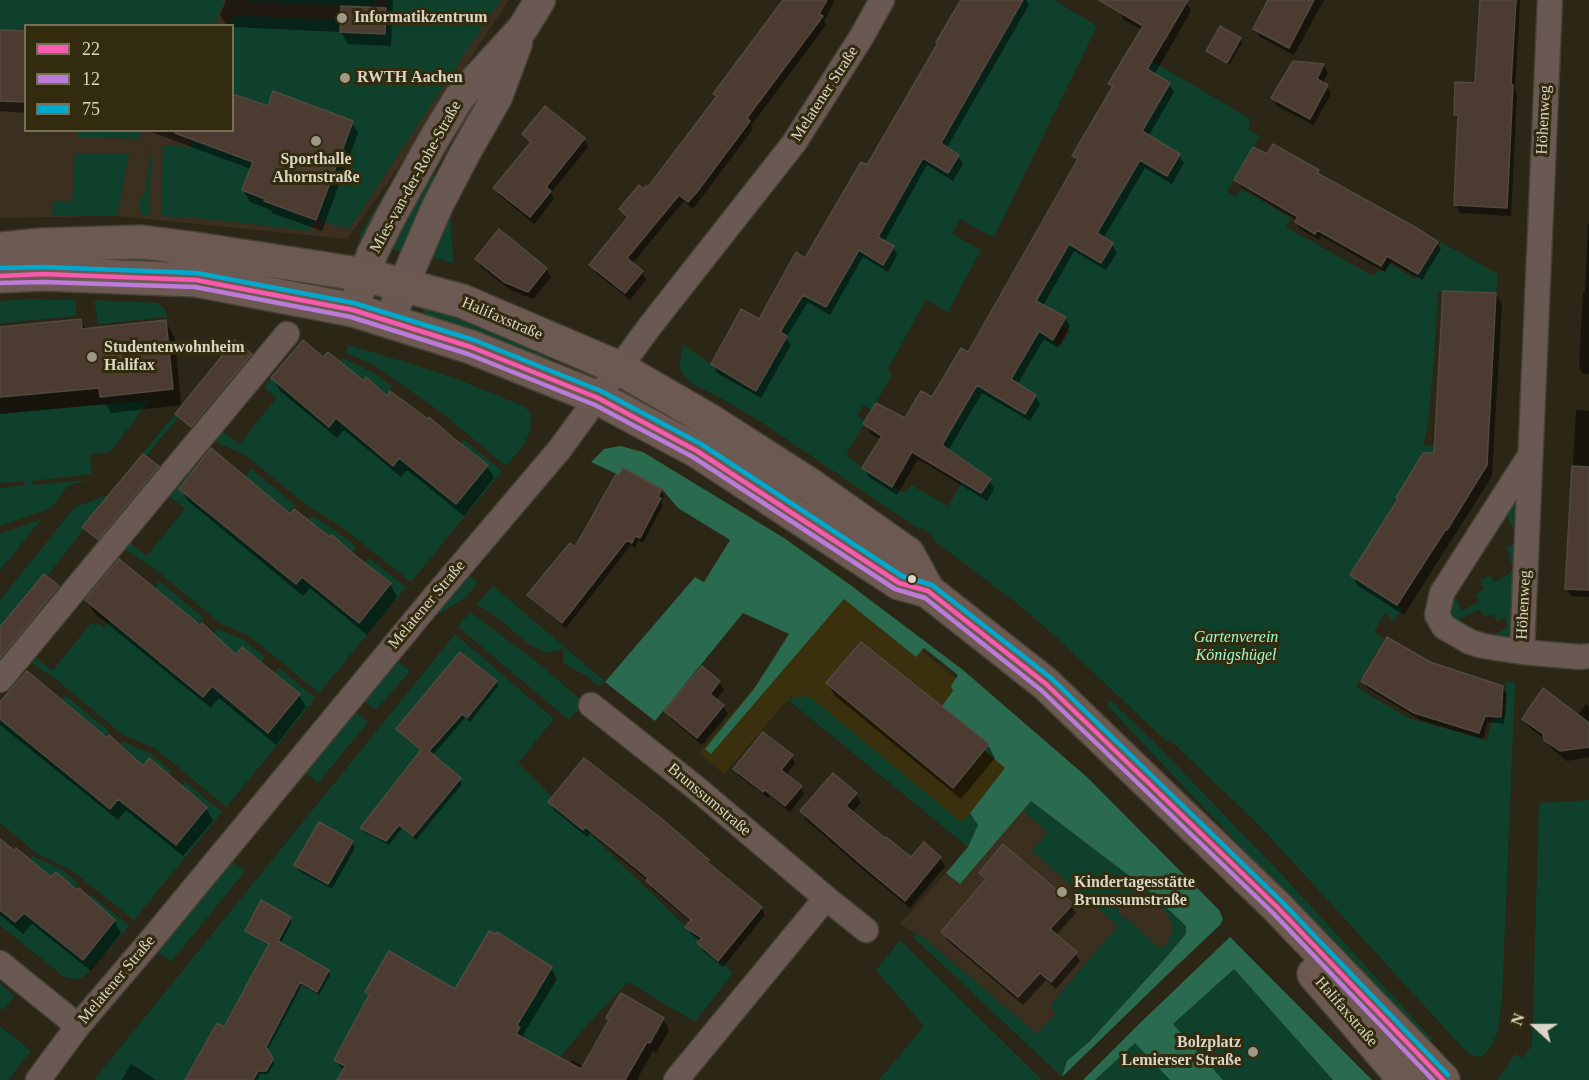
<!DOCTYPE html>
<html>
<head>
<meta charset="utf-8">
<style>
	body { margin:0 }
	#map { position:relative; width:1589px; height:1080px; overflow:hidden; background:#2b2616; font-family:"Times New Roman",serif }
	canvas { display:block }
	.legend { position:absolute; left:24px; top:24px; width:210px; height:108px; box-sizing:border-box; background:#332b0e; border:2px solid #766f57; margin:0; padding:8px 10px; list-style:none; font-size:18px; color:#dad5c5 }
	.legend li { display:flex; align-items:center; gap:12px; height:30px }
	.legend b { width:30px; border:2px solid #766f57 }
	.north { position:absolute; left:1505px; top:996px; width:60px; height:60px; -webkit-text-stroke:4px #332b0e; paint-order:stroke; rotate:291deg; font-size:16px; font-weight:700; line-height:24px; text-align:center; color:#dad5c5 }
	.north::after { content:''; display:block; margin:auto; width:21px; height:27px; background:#dad5c5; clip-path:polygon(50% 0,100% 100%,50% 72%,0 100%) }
</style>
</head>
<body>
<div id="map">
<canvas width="1589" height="1080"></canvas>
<ul class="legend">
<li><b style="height:8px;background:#f75aaf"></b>22</li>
<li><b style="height:8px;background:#bd7bd9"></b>12</li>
<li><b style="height:8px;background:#00a9ce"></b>75</li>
</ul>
<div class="north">N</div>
</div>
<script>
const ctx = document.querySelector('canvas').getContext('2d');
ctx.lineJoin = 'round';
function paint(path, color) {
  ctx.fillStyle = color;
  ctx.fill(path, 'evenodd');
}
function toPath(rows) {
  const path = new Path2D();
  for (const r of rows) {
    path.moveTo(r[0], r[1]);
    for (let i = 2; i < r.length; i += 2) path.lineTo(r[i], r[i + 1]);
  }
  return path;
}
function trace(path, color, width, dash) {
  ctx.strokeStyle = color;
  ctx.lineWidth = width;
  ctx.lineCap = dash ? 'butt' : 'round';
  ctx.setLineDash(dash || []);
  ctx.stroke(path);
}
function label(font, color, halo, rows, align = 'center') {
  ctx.font = font + ' "Times New Roman",serif';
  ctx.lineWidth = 6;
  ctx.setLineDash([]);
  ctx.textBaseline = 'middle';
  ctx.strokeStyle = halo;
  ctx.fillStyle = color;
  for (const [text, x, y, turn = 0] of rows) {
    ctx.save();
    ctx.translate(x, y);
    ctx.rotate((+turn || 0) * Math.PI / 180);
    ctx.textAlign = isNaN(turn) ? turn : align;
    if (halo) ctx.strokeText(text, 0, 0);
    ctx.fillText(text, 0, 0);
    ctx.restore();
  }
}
const built = toPath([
	[837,582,1044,750,966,837,791,696,724,774,699,753,807,624]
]);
const education = toPath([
	[0,0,509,0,387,184,347,239,117,216,0,218],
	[26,26,232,26,232,130,26,130],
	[1052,752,1219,917,1062,1076,958,972,914,932,900,924]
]);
const green = toPath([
	[0,0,224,0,215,25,26,26,25,31,0,30],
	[239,0,373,0,373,8],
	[386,0,500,0,500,3,495,8,349,229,316,220,352,121,274,91,268,107,233,94,232,26,230,26,234,15,340,20,340,32,384,34],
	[1023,0,1054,0,1097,26,995,235,990,236,960,219,952,234,981,250,948,312,926,299,888,369,892,375,872,410,863,405,857,416,866,421,846,454,862,468,905,493,911,485,948,506,972,466,942,445,976,385,1025,413,1036,395,1011,379,1026,324,1061,345,1070,331,1061,325,1066,316,1036,300,1069,244,1097,233,1126,146,1153,162,1150,166,1167,176,1180,154,1142,131,1170,83,1125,56,1128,47,1249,118,1249,130,1260,136,1227,192,1236,197,1241,189,1291,218,1286,227,1373,276,1379,270,1385,271,1389,263,1415,279,1441,242,1498,274,1496,293,1438,291,1434,360,1428,426,1423,444,1457,453,1396,498,1387,517,1350,575,1402,609,1393,621,1385,613,1374,632,1384,639,1356,687,1408,718,1487,740,1493,718,1505,718,1506,682,1515,683,1502,999,1498,1030,1494,1040,1487,1052,1480,1057,1471,1055,1462,1047,1258,824,1169,739,1167,742,1057,638,1018,604,933,540,934,537,921,527,919,529,761,422,717,396,691,383,684,376,679,365,683,345,711,364,756,390,787,336,780,332,803,295,826,307,842,280,852,246,883,264,894,246,878,237,919,156,948,173,959,155,939,142,966,65,981,73,997,46,973,33,986,12,1009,25],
	[78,131,78,130,141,131,139,139,77,137],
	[193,140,253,162,242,191,265,199,264,201,314,220,310,231,198,218,161,216,163,146,181,145,189,149],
	[152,146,149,215,141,215,142,209,139,209,141,195,144,195],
	[75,153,129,154,117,216,52,216,53,202,72,202],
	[426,176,435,176,438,179,439,183,401,252,388,248],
	[389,186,393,187,366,241,359,236],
	[443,213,452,215,451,232,454,264,435,258,432,245],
	[29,299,76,300,76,316,0,323,0,301],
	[94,300,158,303,166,311,167,317,98,324],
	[430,306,555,350,544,365,426,320,424,315,424,309],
	[348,345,412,364,462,381,523,406,530,412,531,423,529,434,522,447,506,466,442,413,374,365,346,353],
	[342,358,372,372,393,387,386,395,366,378,359,386,335,367],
	[271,378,329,427,336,418,393,465,399,458,456,504,488,465,461,444,464,440,502,471,411,582,342,527,308,506,245,455,212,440,221,429,239,445,276,398,264,387],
	[150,400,110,452,90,454,92,474,32,481,33,485,87,480,68,486,51,508,0,526,0,488,25,485,24,481,0,483,0,414],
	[175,414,179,417,146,456,143,453],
	[194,463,197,466,180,489,295,584,302,577,359,623,391,584,365,563,369,558,406,587,319,693,248,635,221,624,156,570,124,549,129,542,147,556,185,509,168,495],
	[251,469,295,505,288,513,244,477],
	[1516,490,1519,490,1526,509,1519,572,1516,623,1514,636,1511,639,1499,640,1494,638,1495,634,1507,628,1505,617,1497,621,1492,614,1484,617,1480,609,1458,620,1454,618,1449,604,1450,600,1455,597,1462,611,1479,601,1475,595,1484,589,1480,581,1489,575,1494,582,1510,573,1512,568,1507,547,1518,541,1505,510],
	[108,495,82,527,84,529,47,576,43,574,0,627,0,600,75,507],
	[312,516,336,531,356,547,352,552,332,535,325,543,304,526],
	[39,520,41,520,0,570,0,534],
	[470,576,478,582,467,596,433,618],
	[159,581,204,618,198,624,155,588],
	[493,586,552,636,605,682,599,686,588,677,563,663,563,649,546,653,527,643,498,618,477,604],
	[470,612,542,666,584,703,569,720,458,627],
	[111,620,212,686,268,733,300,694,274,673,279,668,316,698,226,807,155,748,123,735,58,681,31,662,36,657,52,671,92,622,96,626,99,624,103,628],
	[217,629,244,640,265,657,261,662,242,647,236,655,212,635],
	[455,634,554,719,518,763,733,973,695,1022,628,982,587,1025,541,1080,94,1080],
	[398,662,410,671,376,710,364,701],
	[65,695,110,732,105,736,61,700],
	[805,696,810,697,961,822,970,813,978,825,968,847,787,699],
	[1111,701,1153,741,1285,878,1433,1040,1422,1048,1421,1038,1107,705],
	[355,712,368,722,318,783,306,773],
	[0,719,110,809,118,799,175,845,181,786,185,782,222,812,134,920,71,870,36,853,0,823],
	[124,742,151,754,172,772,169,775,149,758,142,767,118,747],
	[1589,800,1589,1080,1498,1080,1515,1054,1523,1058,1532,1045,1539,803],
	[1031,801,1148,890,1186,926,1186,934,1163,961,1090,1041,1067,1061,1062,1077,913,937,917,932,1037,1034,1056,1013,1051,1008,1051,1004,1118,926,1032,851,1048,832,1023,811],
	[1139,889,1148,893,1168,915,1173,928,1169,941,1163,948,1154,944,1133,923,1120,915,1117,906,1130,893],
	[32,856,63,870,79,884,75,888,56,872,49,880,28,862],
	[233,862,245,871,171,962,158,952],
	[92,895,129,926,84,977,76,979,69,978,63,976,0,925,0,910,15,922,24,913,83,959,115,920,89,899],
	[900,940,1042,1080,879,1080,924,1026,876,970],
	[1234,969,1333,1080,1223,1080,1173,1024],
	[0,983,14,996,4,1009,0,1009],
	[0,1026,31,1051,8,1080,0,1080],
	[1135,1042,1170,1080,1095,1080]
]);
const forest = toPath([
	[620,446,643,452,784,538,849,584,963,670,1088,778,1219,910,1223,919,1220,925,1166,976,1062,1077,1067,1061,1090,1041,1163,961,1186,934,1186,926,1148,890,1031,801,960,884,946,873,968,847,978,825,970,813,1005,768,984,750,988,744,942,706,953,691,951,686,958,675,924,648,916,657,844,599,711,754,705,749,754,689,789,634,743,613,655,721,605,682,695,577,704,582,730,540,678,508,662,489,623,468,619,475,591,462,604,449],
	[1230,937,1372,1080,1333,1080,1234,969,1173,1024,1223,1080,1170,1080,1135,1043,1095,1080,1083,1080,1141,1022]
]);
const shadow = toPath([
	[226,0,393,0,391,46,348,44,341,32,232,27,232,26,227,26,220,15],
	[784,0,835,0,824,21,826,25,751,126,753,129,693,209,684,201,632,264,642,272,646,280,630,300,596,273,591,265,628,219,620,209,644,191,648,189,717,98,715,94],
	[963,0,1026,0,1029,5,946,149,958,156,963,164,953,181,927,165,884,242,893,247,897,255,888,272,863,257,830,315,808,302,786,338,791,345,761,398,717,373,713,364,759,321,805,260,868,167],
	[1125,0,1185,0,1191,11,1154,75,1169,84,1174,92,1148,137,1179,155,1184,163,1172,184,1145,168,1103,239,1112,244,1117,253,1106,270,1074,251,1043,306,1065,318,1070,326,1058,348,1044,339,1017,385,1035,396,1040,404,1030,421,982,393,948,451,989,480,994,489,987,501,918,459,897,495,869,477,864,468,881,440,870,433,865,424,906,420,932,399,968,354,1078,163,1074,156,1113,88,1110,84,1142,30,1124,20,1119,11],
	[1270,0,1324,0,1294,55,1260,37,1255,29],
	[1481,0,1520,0,1515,90,1517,94,1511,216,1460,213,1456,205,1460,123,1455,115,1476,85],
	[0,31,26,32,26,113,0,111],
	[1240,39,1242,43,1229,65,1210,55,1208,51],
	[1294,62,1324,66,1328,73,1322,84,1327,87,1331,94,1314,125,1277,106,1273,98],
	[268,108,351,122,358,133,322,231,272,213,271,210,250,202,243,190,251,169,146,130,232,130],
	[524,134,584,139,588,147,551,193,554,199,534,224,499,195,495,188,531,144],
	[1268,156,1317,171,1321,178,1437,243,1441,249,1422,280,1391,262,1385,272,1321,236,1319,240,1300,229,1296,222,1297,220,1240,186,1236,180],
	[1588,224,1589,224,1589,374,1583,374,1579,366,1583,292,1585,292],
	[477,259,546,269,551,277,533,299,510,290,481,267],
	[1496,294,1502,304,1492,476,1404,615,1358,586,1352,575,1435,455],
	[80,320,86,330,166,322,175,338,181,405,111,413,106,404,0,414,0,328],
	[251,355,253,359,194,430,179,418,177,414],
	[324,359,388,398,487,466,494,478,464,516,407,470,401,477,344,430,337,438,280,391,273,378],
	[1576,410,1589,411,1589,597,1571,596,1566,588],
	[158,467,160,471,100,543,85,531,83,527],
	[620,477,661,490,664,496,661,501,663,505,643,543,639,540,635,548,631,545,566,628,533,601,529,596,576,549],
	[181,489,290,516,356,558,390,584,397,597,367,635,310,588,303,596,188,501],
	[44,576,58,587,60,591,1,662,0,661,0,629],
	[87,600,236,657,299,695,306,707,276,745,219,698,211,708,94,613],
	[1429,664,1502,687,1507,694,1504,724,1488,722,1483,739,1420,720,1367,688,1363,681],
	[496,682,498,686,470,722,465,718,432,756,459,779,462,784,416,840,402,828,389,845,364,832,361,828,422,752,401,734,398,730],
	[719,682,724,690,716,700,723,706,728,714,702,745,671,719,666,711],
	[828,684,988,745,995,758,961,799,835,696],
	[1586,704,1589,707,1589,757,1567,761,1552,749,1546,740,1530,728,1524,719,1577,716],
	[0,705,143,768,206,808,213,821,183,856,126,810,118,820,0,725],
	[791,756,795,763,786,775,800,787,804,794,790,812,770,796,768,798,739,776,735,769],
	[833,775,856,794,861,803,852,812,911,859,940,858,945,866,910,908,868,874,806,820,802,811],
	[550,802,708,861,713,869,761,908,765,915,723,967,703,951,699,944,701,941,691,934,687,927,691,922,652,889,648,881,590,833,587,837,554,810],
	[0,840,52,879,114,921,121,933,91,971,32,924,23,934,0,915],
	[352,842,355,848,332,889,299,871,296,865],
	[981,873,1071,905,1076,913,1055,936,1075,953,1080,961,1056,989,1046,980,1023,1005,947,940,943,932,986,882],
	[290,918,292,922,280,944,328,971,330,975,319,995,302,985,267,1051,274,1063,268,1074,260,1074,257,1080,191,1080,224,1029,270,946,249,934,246,931],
	[551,968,557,979,523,1035,525,1038,524,1040,569,1064,572,1060,584,1067,610,1021,608,1018,663,1019,669,1030,656,1053,653,1051,637,1080,339,1080,344,1072,336,1060,370,997,367,992,455,991],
	[131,1064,156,1080,122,1080]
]);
const building = toPath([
	[783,0,827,0,819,14,823,16,747,118,750,121,697,192,688,202,679,195,627,258,643,271,625,293,589,265,628,217,619,209,639,185,644,189,646,186,648,187,717,96,713,94,783,0],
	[961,0,1023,0,941,143,959,155,948,173,923,158,878,237,894,246,883,265,859,250,826,307,803,295,780,332,787,336,756,391,711,364,741,309,759,319,796,252,805,258,861,162,867,165,938,43,936,42,961,0],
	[1099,0,1188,0,1147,69,1170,83,1142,131,1180,154,1167,176,1140,160,1097,233,1113,243,1101,263,1069,244,1036,301,1066,317,1053,340,1039,331,1011,379,1036,395,1025,414,977,385,960,414,942,445,991,479,981,493,912,452,892,487,862,468,882,436,863,424,876,403,905,418,921,391,932,397,961,348,968,352,1078,159,1072,156,1113,86,1108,84,1143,26,1099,0],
	[1268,0,1314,0,1289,48,1253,29,1268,0],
	[1480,0,1516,0,1511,84,1513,85,1507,208,1454,205,1458,115,1454,115,1455,82,1475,83,1480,0],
	[341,6,386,8,385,34,340,32,341,6],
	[1220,26,1241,38,1227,63,1206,51,1220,26],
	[0,30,26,31,26,102,0,101,0,30],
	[1293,61,1324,64,1317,79,1328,85,1310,119,1271,98,1293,61],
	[273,91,353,121,316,220,264,201,265,199,242,190,253,162,175,133,176,130,232,130,232,94,268,106,273,91],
	[545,106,585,138,546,187,551,191,530,217,493,188,531,142,522,134,545,106],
	[1273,144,1319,170,1317,173,1415,227,1438,242,1418,274,1387,256,1381,266,1317,230,1315,234,1295,222,1298,217,1234,180,1253,147,1267,154,1273,144],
	[499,229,547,268,528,292,504,282,475,259,499,229],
	[1443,291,1496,293,1487,465,1447,530,1446,529,1397,605,1350,575,1398,499,1396,498,1423,453,1434,453,1443,291],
	[81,319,82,329,166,320,173,389,100,397,99,388,0,397,0,327,81,319],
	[235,340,252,354,191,427,175,414,235,340],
	[303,340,323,357,328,352,364,381,366,377,387,396,390,391,428,419,429,417,452,437,488,465,456,504,399,458,393,466,336,418,329,427,271,378,303,340],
	[211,448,290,514,294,509,330,537,332,535,357,557,391,583,359,623,302,577,296,584,179,489,211,448],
	[143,454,159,466,98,540,82,527,143,454],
	[1572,466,1589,467,1589,590,1565,589,1572,466],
	[623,468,662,489,658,497,661,498,640,538,635,536,632,543,627,540,562,623,527,595,570,543,575,547,616,474,619,475,623,468],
	[119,559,200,625,202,623,236,655,242,647,300,694,268,733,212,686,203,697,85,600,119,559],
	[44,574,59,586,0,658,0,627,44,574],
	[1387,637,1430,662,1503,686,1501,717,1485,716,1479,733,1414,713,1361,681,1387,637],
	[861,642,989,744,953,788,826,683,861,642],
	[460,652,497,681,467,718,462,714,429,751,461,778,413,836,399,825,386,841,360,828,421,750,396,729,460,652],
	[702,666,720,681,710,694,724,705,697,738,664,711,702,666],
	[27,671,107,738,109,735,143,766,149,758,207,807,176,845,118,799,110,809,0,719,0,702,27,671],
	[1543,688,1589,723,1589,747,1560,751,1544,740,1543,734,1522,719,1543,688],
	[763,732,793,755,781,770,802,786,785,806,765,790,763,792,733,769,763,732],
	[584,758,662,819,709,860,707,862,762,907,718,961,697,943,702,938,685,927,691,920,646,881,648,878,585,827,583,830,548,802,584,758],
	[833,773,857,793,846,806,885,838,886,837,911,857,924,842,941,857,905,901,862,865,800,811,833,773],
	[319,822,353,841,328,884,294,865,319,822],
	[0,839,15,851,16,848,51,877,56,872,77,890,79,888,115,920,83,960,24,913,15,922,0,910,0,839],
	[1003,844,1073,904,1050,929,1077,952,1051,982,1040,973,1018,997,941,932,986,879,979,873,1003,844],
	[261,900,291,917,278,941,329,970,317,992,300,982,266,1047,273,1059,266,1071,258,1071,253,1080,185,1080,217,1023,224,1027,269,944,245,931,261,900],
	[489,931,496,934,497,932,552,967,517,1025,520,1027,516,1034,581,1069,609,1020,606,1018,621,993,664,1018,650,1043,647,1042,625,1080,337,1080,345,1066,334,1060,369,995,365,992,389,951,455,989,489,931]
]);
const minor = toPath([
	[1529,457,1442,593,1437,615,1444,627,1470,642,1483,646,1522,652,1580,657,1589,656],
	[1522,652,1550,0],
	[0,680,287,334],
	[591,705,696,788,826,898,866,930],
	[0,963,78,1026],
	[38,1080,78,1026,152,939,431,601,559,450,650,326,794,143,862,36,882,0],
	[676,1080,826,898]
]);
const tertiary = toPath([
	[353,310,372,254,389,220,434,139,459,98,523,28,540,0],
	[390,321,403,286,437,207,465,153,497,97,517,43]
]);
const secondary = toPath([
	[0,249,41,245,142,242,196,249,365,275,462,301,619,368,707,419,813,487,908,554,928,591],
	[0,276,43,274,196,280,353,310,471,347,598,398,697,451,899,583,928,591,1046,684,1277,907,1443,1080],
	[1314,974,1405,1080]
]);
const bus1 = toPath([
	[0,276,43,274,196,280,353,310,471,347,598,398,697,451,899,583,928,591,1046,684,1277,907,1443,1080]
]);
const bus2 = toPath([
	[0,283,43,282,195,287,351,317,468,354,595,405,693,457,895,589,925,598,1041,690,1272,912,1433,1080]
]);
const bus3 = toPath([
	[0,268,43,267,197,273,354,303,474,340,601,391,701,444,902,576,932,585,1051,678,1282,902,1448,1075]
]);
const markers = [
	[342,18,6,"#9d9888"],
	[345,78,6,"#9d9888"],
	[316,141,6,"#9d9888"],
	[92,357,6,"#9d9888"],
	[912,579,5,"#dad5c5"],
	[1062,892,6,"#9d9888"],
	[1253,1052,6,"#9d9888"]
];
const poiNames = [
	["Informatikzentrum",354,18],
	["RWTH Aachen",357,78],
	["Sporthalle",316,160,"center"],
	["Ahornstraße",316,178,"center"],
	["Studentenwohnheim",104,348],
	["Halifax",104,366],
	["Kindertagesstätte",1074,883],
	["Brunssumstraße",1074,901],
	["Bolzplatz",1241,1043,"right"],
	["Lemierser Straße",1241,1061,"right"]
];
const streetNames = [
	["Melatener Straße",825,94,-57],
	["Höhenweg",1544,120,-87],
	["Mies-van-der-Rohe-Straße",416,177,-61],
	["Halifaxstraße",502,319,23],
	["Melatener Straße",427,605,-50],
	["Höhenweg",1524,605,-87],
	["Brunssumstraße",709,800,40],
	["Melatener Straße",117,980,-50],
	["Halifaxstraße",1346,1012,49]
];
const parkNames = [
	["Gartenverein",1236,638],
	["Königshügel",1236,656]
];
paint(built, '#3a300d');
paint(education, '#3b2f20');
paint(green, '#0e402c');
paint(forest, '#2a6a4e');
paint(shadow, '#0007');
paint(building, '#4b3b31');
trace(building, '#524941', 1.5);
trace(minor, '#454134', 27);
trace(tertiary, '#454134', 33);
trace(secondary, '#454134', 36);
trace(minor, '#6a5852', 24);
trace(tertiary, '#6a5852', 30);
trace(secondary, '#6c5952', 33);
trace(bus1, '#f75aaf', 4.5);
trace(bus2, '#bd7bd9', 4.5);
trace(bus3, '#00a9ce', 4.5);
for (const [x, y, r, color] of markers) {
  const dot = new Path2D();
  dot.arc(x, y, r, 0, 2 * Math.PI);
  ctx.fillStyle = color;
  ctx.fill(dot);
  trace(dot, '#332b0e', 2);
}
label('bold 16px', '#dad5c5', '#332b0e', poiNames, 'left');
label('16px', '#dad5c5', '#332b0e', streetNames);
label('italic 16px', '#9afcd0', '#332b0e', parkNames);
</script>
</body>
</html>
